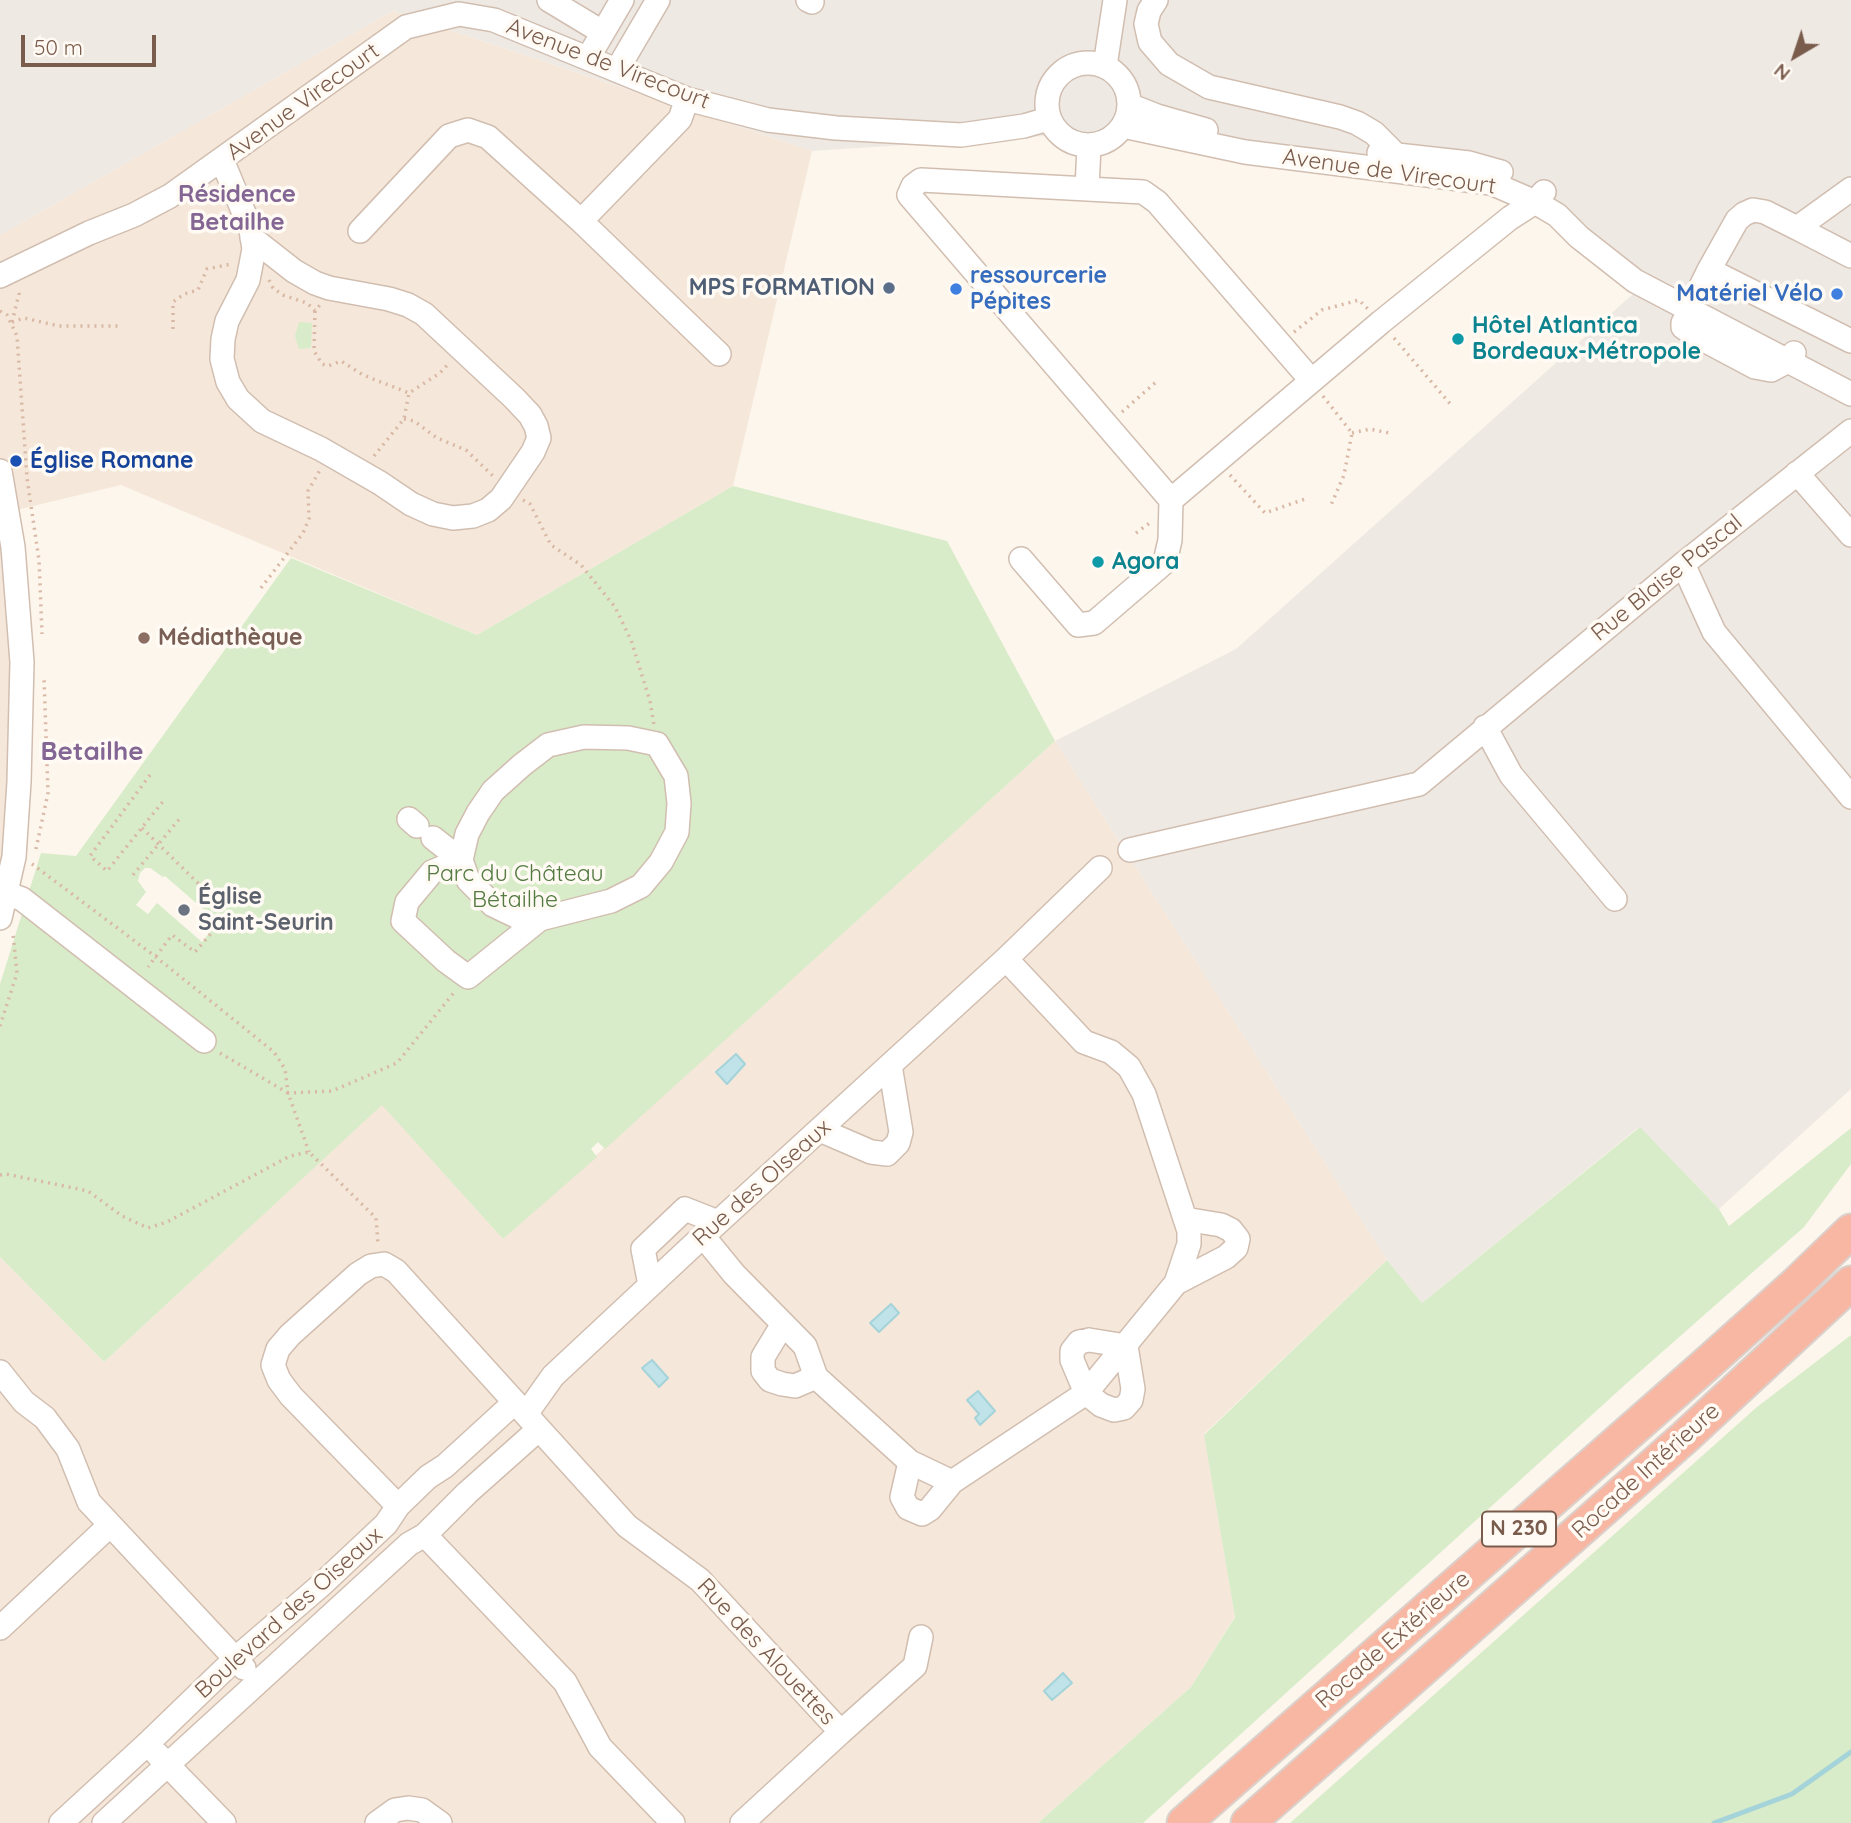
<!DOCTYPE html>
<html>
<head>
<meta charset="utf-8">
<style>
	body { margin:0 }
	#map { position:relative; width:1851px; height:1823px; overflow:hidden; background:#fdf6ec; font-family:Quicksand,sans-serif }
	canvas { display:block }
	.north { position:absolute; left:1760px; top:21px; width:70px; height:70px; -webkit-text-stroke:5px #fffaf3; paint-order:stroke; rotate:219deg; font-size:19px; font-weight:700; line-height:28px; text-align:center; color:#7a5c4d }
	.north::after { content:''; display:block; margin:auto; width:24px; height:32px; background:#7a5c4d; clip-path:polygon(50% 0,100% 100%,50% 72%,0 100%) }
	.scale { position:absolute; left:21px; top:35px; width:135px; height:32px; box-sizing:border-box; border:4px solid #7a5c4d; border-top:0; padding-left:9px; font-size:21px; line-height:24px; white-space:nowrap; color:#7a5c4d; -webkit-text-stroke:5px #fffaf3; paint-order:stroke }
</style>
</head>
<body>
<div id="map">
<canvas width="1851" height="1823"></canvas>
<div class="north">N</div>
<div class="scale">50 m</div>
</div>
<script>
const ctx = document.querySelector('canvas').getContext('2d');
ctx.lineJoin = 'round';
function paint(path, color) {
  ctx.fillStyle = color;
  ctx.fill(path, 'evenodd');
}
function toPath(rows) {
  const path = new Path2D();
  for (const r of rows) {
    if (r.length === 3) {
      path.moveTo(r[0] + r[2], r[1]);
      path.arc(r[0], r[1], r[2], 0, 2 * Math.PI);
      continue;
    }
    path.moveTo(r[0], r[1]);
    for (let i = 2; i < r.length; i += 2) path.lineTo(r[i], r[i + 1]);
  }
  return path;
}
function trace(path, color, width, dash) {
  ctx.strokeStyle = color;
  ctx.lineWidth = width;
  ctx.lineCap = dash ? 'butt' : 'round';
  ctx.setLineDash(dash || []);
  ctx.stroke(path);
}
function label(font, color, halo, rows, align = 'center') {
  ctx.font = font + ' Quicksand,sans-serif';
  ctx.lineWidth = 7;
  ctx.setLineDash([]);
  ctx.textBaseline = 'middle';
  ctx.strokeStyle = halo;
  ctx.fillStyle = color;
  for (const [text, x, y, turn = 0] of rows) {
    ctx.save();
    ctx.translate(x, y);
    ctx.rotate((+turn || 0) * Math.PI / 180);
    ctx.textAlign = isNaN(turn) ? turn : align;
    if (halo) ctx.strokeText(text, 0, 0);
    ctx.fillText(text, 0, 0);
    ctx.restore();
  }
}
const residential = toPath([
	[393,11,812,151,733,486,477,635,121,485,8,512,19,774,0,920,0,235],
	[1055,741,1387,1260,1204,1434,1235,1616,1191,1687,1038,1823,0,1823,0,1257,104,1362,382,1104,503,1239]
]);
const industrial = toPath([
	[0,0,1851,0,1851,1089,1719,1209,1639,1127,1422,1303,1387,1260,1055,741,1236,649,1643,285,1489,177,1091,133,812,151,393,11,0,235]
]);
const green = toPath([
	[299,322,312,323,311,348,299,349,295,336],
	[733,486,947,541,1055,741,605,1149,598,1142,591,1149,597,1157,503,1239,382,1105,104,1362,0,1257,0,984,41,853,76,856,291,558,477,635],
	[145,868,150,868,163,877,165,876,218,922,202,942,157,903,148,914,136,905,146,892,138,881,140,873],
	[1640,1127,1719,1209,1729,1226,1851,1128,1851,1164,1804,1227,1627,1383,1143,1823,1038,1823,1191,1687,1235,1617,1204,1435,1387,1260,1422,1303],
	[1851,1335,1851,1823,1290,1823,1757,1407]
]);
const water = toPath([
	[736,1054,745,1064,727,1084,716,1072,736,1054],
	[891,1304,899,1313,879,1332,870,1323,891,1304],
	[652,1360,668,1378,659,1387,642,1368,652,1360],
	[978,1391,995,1411,980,1425,975,1418,979,1414,967,1400,978,1391],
	[1063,1673,1072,1683,1052,1700,1044,1691,1063,1673]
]);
const stream = toPath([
	[1714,1823,1792,1794,1851,1752]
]);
const path = toPath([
	[269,280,273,288,283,295,307,303,315,311,320,305],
	[0,311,7,315,17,336,27,478,39,560,42,634],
	[315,311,314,351,322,364,328,366,341,361,363,375,409,393],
	[12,322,24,318,59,326,121,326],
	[12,322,19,294,18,289],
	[173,329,173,302,184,294,198,290,207,269,231,264],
	[1294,332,1322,310,1359,300,1368,309],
	[1394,338,1452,406],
	[1323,396,1352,433,1344,475,1331,505],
	[1122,412,1156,382],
	[404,419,414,421,437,438,466,450,493,476],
	[1352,433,1370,429,1389,433],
	[374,456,404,419,409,393,440,373,450,362],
	[1230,475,1265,513,1305,499],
	[523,500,530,504,551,545,581,565,615,607,631,640,650,701,654,725],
	[1136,533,1151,522],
	[261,588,303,533,309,519,308,491,320,470],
	[150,775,90,856,107,871,165,799],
	[142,828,209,894,227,915,195,952,172,935,148,967],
	[36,849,48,793,44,677],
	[32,864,156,957,274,1052,285,1069,288,1093,332,1091,397,1063,456,990],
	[133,875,181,817],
	[0,1026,17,973,13,934],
	[220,1053,288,1093,309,1152],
	[0,1175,6,1174,88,1191,122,1216,148,1228,167,1222,290,1156,309,1152,376,1218,378,1244]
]);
const minor = toPath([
	[549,0,602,32],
	[808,0,812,2],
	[1156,0,1149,11,1146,24,1150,42,1169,64,1209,87,1340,117,1357,123,1374,133,1395,154],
	[588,58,622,0],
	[1088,104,41],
	[1105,66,1115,0],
	[617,70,658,0],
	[1129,105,1157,116,1206,130],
	[1123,126,1245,152,1491,183,1535,202,1557,215,1579,237,1635,281,1851,394],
	[1379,153,1469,163,1501,172],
	[222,160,251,230,254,249,248,280,227,321,223,339,222,359,228,382,238,399,262,421,321,449,380,483,411,504,433,514,453,518,473,516,488,510,501,499,533,452,539,438,536,426,530,415,514,398,424,314,408,305,389,299,329,288,315,283,294,271,252,238],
	[1087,189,1089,146],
	[581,221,680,119,687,99],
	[1797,228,1851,256],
	[360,231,449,136,468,130,488,137,581,221,719,354],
	[1709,270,1851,341],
	[0,276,89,233,134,215,170,196,406,27,459,14,494,20,687,99,768,120,836,128,961,135,1024,126,1048,119],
	[1794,353,1788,361,1771,370,1755,367,1693,334,1683,327,1683,323,1709,270,1737,220,1744,214,1753,210,1765,212,1797,228,1851,189],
	[1311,380,1157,202,1143,192,921,180,913,186,909,195,1171,500,1381,322,1510,218,1535,202,1544,192],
	[0,471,13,547,22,662,19,782,14,857,0,918],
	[1797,473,1851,535],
	[1021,559,1078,625,1094,623,1165,562,1170,540,1171,500],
	[1683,564,1714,632,1851,797],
	[1485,727,1511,775,1615,899],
	[409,819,417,826],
	[433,838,461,860,432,872,407,902,403,921,446,961,468,977,540,919,611,901,641,886,661,862,677,832,679,803,676,776,657,744,628,738,584,737,548,745,522,765,493,791,478,813,467,834,461,860,468,880,493,905,524,920,537,921],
	[1130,850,1419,784,1683,564,1851,431],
	[6,893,22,899,204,1041],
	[820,1130,871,1152,887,1154,898,1143,901,1132,890,1065],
	[703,1236,734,1274,805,1346,816,1377,910,1462,952,1482,1086,1393,1176,1283,1189,1244,1189,1231,1144,1094,1129,1067,1111,1052,1084,1042,1006,959],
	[1176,1283,1226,1257,1236,1248,1238,1239,1231,1230,1221,1225,1185,1219],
	[650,1285,643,1249,685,1209,718,1222],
	[783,1324,763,1357,763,1371,770,1380,782,1384,795,1386,816,1377],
	[1089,1340,1126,1346,1133,1389,1131,1400,1124,1408,1114,1410,1101,1405,1086,1393,1072,1360,1072,1351,1079,1342,1089,1340],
	[0,1372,24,1402,45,1418,68,1449,89,1502,244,1668],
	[526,1414,553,1376,703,1236,1006,959,1100,868],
	[910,1462,902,1497,908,1508,922,1514,930,1509,952,1482],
	[398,1506,291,1396,279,1380,273,1365,278,1349,290,1335,358,1274,371,1266,384,1264,396,1271,627,1526,700,1580,841,1732,742,1823],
	[425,1535,565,1682,600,1747,673,1823],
	[0,1628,109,1526],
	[841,1732,915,1666,921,1637],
	[157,1754,224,1823],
	[61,1823,147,1744,235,1659,320,1586,386,1524,398,1506,428,1477,445,1466,515,1402],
	[104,1823,409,1544,425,1535,467,1493,539,1429],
	[377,1823,395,1810,408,1808,422,1810,440,1823]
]);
const highway = toPath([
	[1184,1823,1701,1369,1796,1284,1851,1231],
	[1248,1823,1685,1437,1851,1283]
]);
const markers = [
	[889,288,7,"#5c6f8a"],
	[956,289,7,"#3f7fe0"],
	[1837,294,7,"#3f7fe0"],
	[1458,339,7,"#0f9aa8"],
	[16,461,7,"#1a4fb4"],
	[1098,562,7,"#0f9aa8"],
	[144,638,7,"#8d6e63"],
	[184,910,7,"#6b7280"]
];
const shields = [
	[1519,1529,74]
];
const shieldNames = [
	["N 230",1519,1529]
];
const streetNames = [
	["Avenue de Virecourt",608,64,21],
	["Avenue Virecourt",303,102,-36],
	["Avenue de Virecourt",1389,172,8],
	["Rue Blaise Pascal",1667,578,-39],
	["Rue des OIseaux",762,1183,-42],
	["Rocade Intérieure",1646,1471,-42],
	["Boulevard des Oiseaux",289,1613,-42],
	["Rocade Extérieure",1393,1640,-41],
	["Rue des Alouettes",766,1652,47]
];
const shopNames = [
	["ressourcerie",970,276],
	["Pépites",970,302],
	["Matériel Vélo",1823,294,"right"]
];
const serviceNames = [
	["MPS FORMATION",875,288]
];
const cultureNames = [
	["Hôtel Atlantica",1472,326],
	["Bordeaux-Métropole",1472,352],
	["Agora",1112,562]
];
const transitNames = [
	["Église Romane",30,461]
];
const educationNames = [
	["Médiathèque",158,638]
];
const parkNames = [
	["Parc du Château",515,874],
	["Bétailhe",515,900]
];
const worshipNames = [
	["Église",198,897],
	["Saint-Seurin",198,923]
];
const neighbourhoodNames = [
	["Résidence",237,195],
	["Betailhe",237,223]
];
const quarterNames = [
	["Betailhe",92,752]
];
paint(residential, '#f5e8da');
paint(industrial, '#efe9e4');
paint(green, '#d8ecc9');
paint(water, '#bfe3e8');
trace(water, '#a5d3da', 2);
trace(stream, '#a5d3da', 5);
trace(minor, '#d1beb0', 26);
trace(highway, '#dad1cd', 37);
trace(path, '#d9b8a5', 3.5, [2, 5]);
trace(minor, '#fff', 23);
trace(highway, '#f7b7a3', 33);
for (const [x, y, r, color] of markers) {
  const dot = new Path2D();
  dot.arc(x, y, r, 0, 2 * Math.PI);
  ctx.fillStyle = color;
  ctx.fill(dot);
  trace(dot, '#fffaf3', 2.5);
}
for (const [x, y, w] of shields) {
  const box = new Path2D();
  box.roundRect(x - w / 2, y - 17.5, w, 35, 5);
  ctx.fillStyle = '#fffaf3';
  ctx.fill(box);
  trace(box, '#7a5c4d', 2);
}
label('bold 21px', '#7a5c4d', null, shieldNames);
label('23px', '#7a5c4d', '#fffaf3', streetNames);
label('bold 23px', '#366cbe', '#fffaf3', shopNames, 'left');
label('bold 23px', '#4e5e75', '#fffaf3', serviceNames, 'right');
label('bold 23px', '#0d838f', '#fffaf3', cultureNames, 'left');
label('bold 23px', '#164399', '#fffaf3', transitNames, 'left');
label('bold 23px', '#785e54', '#fffaf3', educationNames, 'left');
label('23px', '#537a41', '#fffaf3', parkNames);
label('bold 23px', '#5b616d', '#fffaf3', worshipNames, 'left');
label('bold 24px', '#846695', '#fffaf3', neighbourhoodNames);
label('bold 26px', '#846695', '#fffaf3', quarterNames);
</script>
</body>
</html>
